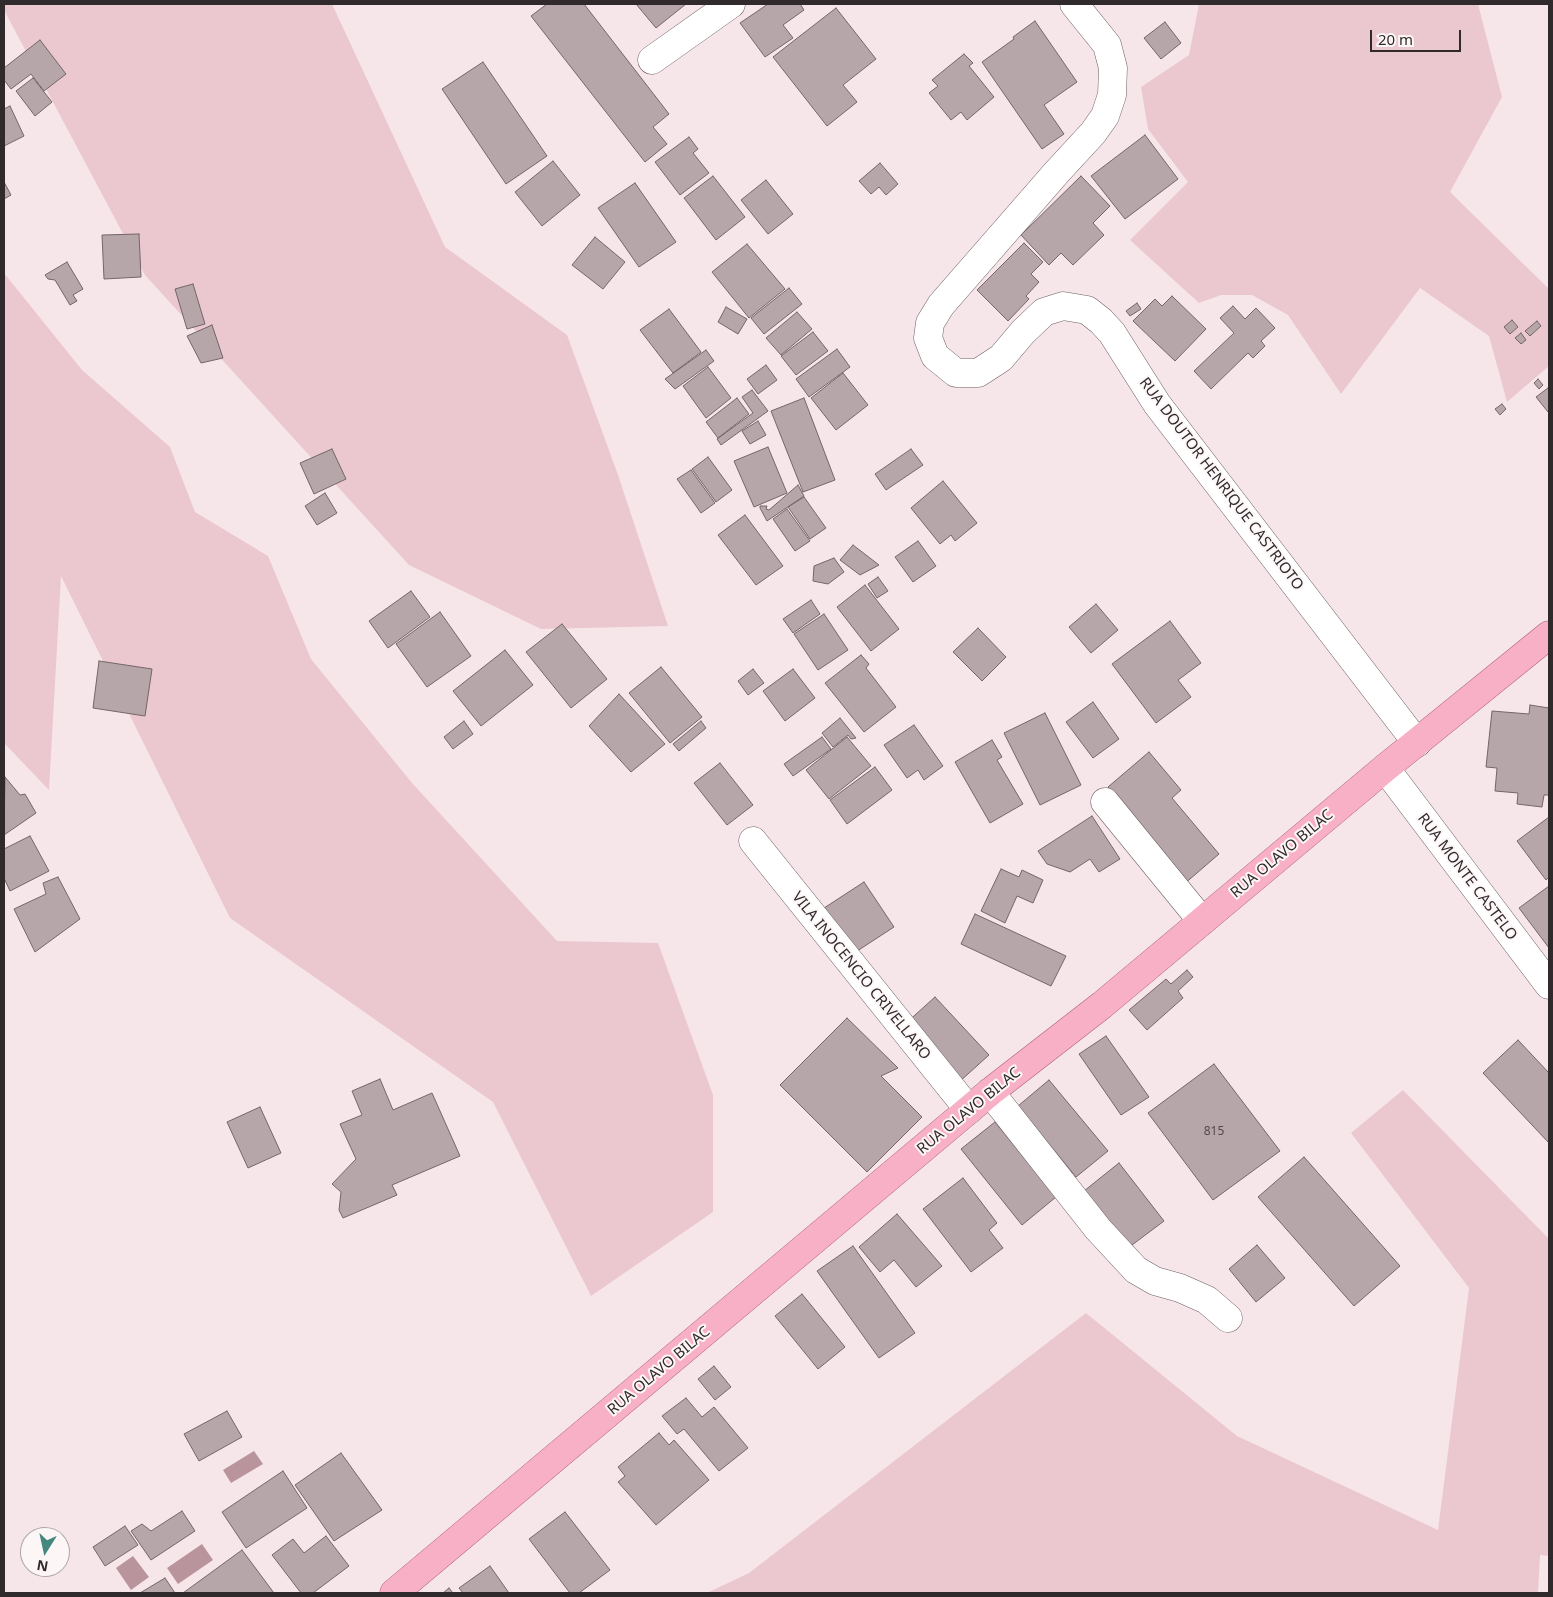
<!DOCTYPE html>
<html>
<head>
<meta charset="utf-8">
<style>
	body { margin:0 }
	#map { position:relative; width:1553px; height:1597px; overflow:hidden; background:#f6e6ea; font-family:"Noto Sans",sans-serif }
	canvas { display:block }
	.frame { position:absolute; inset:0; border:5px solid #302a2c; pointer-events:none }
	.north { position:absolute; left:20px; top:1527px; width:50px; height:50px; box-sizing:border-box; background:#fdf6f7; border:1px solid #aba4a6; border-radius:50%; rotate:190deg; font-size:14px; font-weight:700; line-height:20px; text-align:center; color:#302a2c }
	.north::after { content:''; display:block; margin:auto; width:18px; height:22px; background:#45897e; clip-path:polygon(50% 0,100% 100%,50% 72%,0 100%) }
	.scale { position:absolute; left:1370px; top:30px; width:91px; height:22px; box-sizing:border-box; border:2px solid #302a2c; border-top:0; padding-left:6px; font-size:15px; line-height:18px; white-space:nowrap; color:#302a2c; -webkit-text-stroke:4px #fdf6f7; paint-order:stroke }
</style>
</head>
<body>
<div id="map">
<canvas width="1553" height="1597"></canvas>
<div class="frame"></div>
<div class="north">N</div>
<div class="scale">20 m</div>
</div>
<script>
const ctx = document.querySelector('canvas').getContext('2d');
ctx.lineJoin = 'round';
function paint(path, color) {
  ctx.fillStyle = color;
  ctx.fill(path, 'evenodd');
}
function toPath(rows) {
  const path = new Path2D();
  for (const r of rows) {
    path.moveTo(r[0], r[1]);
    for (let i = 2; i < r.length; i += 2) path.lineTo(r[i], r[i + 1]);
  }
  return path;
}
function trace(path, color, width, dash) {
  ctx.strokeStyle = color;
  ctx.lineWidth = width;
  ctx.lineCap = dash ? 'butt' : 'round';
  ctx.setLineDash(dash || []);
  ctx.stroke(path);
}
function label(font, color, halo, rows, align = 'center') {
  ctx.font = font + ' "Noto Sans",sans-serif';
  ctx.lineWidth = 4;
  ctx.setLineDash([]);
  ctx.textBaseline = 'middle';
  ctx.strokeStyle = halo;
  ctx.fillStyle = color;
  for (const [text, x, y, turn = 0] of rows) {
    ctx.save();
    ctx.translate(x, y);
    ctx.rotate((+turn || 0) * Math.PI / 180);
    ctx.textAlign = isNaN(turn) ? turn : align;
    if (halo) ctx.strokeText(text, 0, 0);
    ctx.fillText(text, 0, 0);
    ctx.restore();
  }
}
const green = toPath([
	[4,4,332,4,445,247,567,335,618,475,668,626,541,629,409,565,145,275,4,10],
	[1199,4,1478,4,1502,97,1450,192,1549,289,1549,366,1507,402,1489,336,1420,288,1341,394,1288,315,1252,295,1221,295,1199,303,1130,240,1188,182,1148,129,1141,87,1189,55],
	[4,273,82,370,170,447,195,512,268,556,311,659,412,783,557,941,658,943,713,1095,713,1212,591,1296,493,1102,230,918,61,576,49,790,4,743],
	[1403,1090,1549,1239,1549,1556,1540,1555,1538,1593,707,1593,749,1573,1086,1313,1237,1436,1438,1530,1469,1288,1351,1133]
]);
const water = toPath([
	[254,1451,263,1464,231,1483,223,1470],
	[202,1544,213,1560,178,1584,167,1568],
	[133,1556,149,1577,131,1590,116,1568]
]);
const building = toPath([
	[547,4,584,4,669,114,653,127,667,144,645,162,531,16,547,4],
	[636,4,686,4,656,28,636,4],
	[768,4,800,4,804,10,783,25,793,38,765,57,740,23,768,4],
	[836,8,876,59,843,85,857,102,827,126,773,57,836,8],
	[1035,21,1077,82,1044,105,1064,134,1042,149,982,62,1014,39,1013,37,1035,21],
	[1165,22,1181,43,1161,59,1144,38,1165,22],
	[40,40,66,74,44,91,31,74,11,89,4,80,4,68,40,40],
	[964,54,973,63,969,66,994,97,967,120,961,112,951,120,929,93,938,86,932,80,964,54],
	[483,62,547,156,506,184,442,89,483,62],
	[33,78,52,102,35,116,16,91,33,78],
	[10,106,24,136,4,146,4,109,10,106],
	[1145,135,1178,179,1125,219,1091,176,1145,135],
	[689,137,698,149,693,153,709,173,680,195,655,162,689,137],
	[553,161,580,195,542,226,515,192,553,161],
	[880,163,898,184,886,195,879,187,871,194,859,181,880,163],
	[713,176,745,217,716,240,684,198,713,176],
	[1081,176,1110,206,1093,223,1104,235,1073,265,1061,253,1049,265,1021,235,1081,176],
	[766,180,793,214,768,234,741,200,766,180],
	[4,182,11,195,4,199,4,182],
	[635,183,676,242,639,267,598,208,635,183],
	[139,234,141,277,104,279,102,235,139,234],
	[595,237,625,262,603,289,572,265,595,237],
	[1024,243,1043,262,1031,274,1039,282,1026,296,1029,299,1008,321,977,290,1024,243],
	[747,244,785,289,749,318,712,272,747,244],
	[67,262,83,289,73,295,77,301,70,305,55,280,48,279,45,275,67,262],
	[193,284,205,324,187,329,175,289,193,284],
	[789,288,802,304,764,334,751,318,789,288],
	[1172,296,1206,329,1175,361,1133,321,1155,299,1162,306,1172,296],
	[1137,303,1141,309,1130,316,1126,311,1137,303],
	[1233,306,1245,319,1256,308,1275,328,1261,341,1265,346,1253,358,1248,353,1211,389,1194,371,1234,333,1220,318,1233,306],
	[726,307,747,319,738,334,718,322,726,307],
	[669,309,701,352,673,373,640,330,669,309],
	[797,312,812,329,781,355,766,338,797,312],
	[1512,320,1518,327,1510,334,1504,327,1512,320],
	[1537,321,1541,326,1530,336,1525,331,1537,321],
	[212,325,223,358,201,363,187,336,212,325],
	[813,332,828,351,796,375,781,356,813,332],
	[1521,333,1526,340,1521,344,1515,338,1521,333],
	[837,349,850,367,809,397,796,379,837,349],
	[706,350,714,361,675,389,665,379,706,350],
	[766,365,777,380,758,394,747,379,766,365],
	[708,367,731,398,706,418,683,386,708,367],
	[843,373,868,405,836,430,811,398,843,373],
	[1538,379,1543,385,1539,389,1534,383,1538,379],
	[1548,388,1549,390,1549,410,1548,412,1536,397,1548,388],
	[752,390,768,411,721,445,717,439,753,413,742,397,752,390],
	[737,398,749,414,718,438,706,422,737,398],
	[804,398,835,480,803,492,771,411,804,398],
	[1502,404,1506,409,1500,415,1495,409,1502,404],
	[758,421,766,435,750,444,742,431,758,421],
	[768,447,787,493,754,507,734,461,768,447],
	[332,449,346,479,314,494,300,463,332,449],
	[911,449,923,465,886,490,875,474,911,449],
	[708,457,732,490,716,502,692,469,708,457],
	[691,470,715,503,701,513,677,479,691,470],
	[943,481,977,523,955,541,951,535,940,544,911,508,943,481],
	[798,485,804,496,767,521,760,508,760,506,767,506,766,509,769,510,798,485],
	[325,493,337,513,317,525,305,506,325,493],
	[804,497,826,528,810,539,788,507,804,497],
	[787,509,810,541,795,551,773,519,787,509],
	[745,515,783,566,756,585,718,535,745,515],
	[918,541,936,566,913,582,895,557,918,541],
	[853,545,879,565,860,575,840,560,853,545],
	[834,558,844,572,828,584,813,581,814,566,834,558],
	[878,577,888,591,877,598,868,584,878,577],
	[865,585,899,629,871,651,837,607,865,585],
	[411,591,430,617,388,648,369,621,411,591],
	[811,600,820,614,793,633,783,619,811,600],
	[1096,604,1118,630,1091,653,1069,627,1096,604],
	[440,612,471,656,427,687,396,644,440,612],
	[824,614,848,650,818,670,794,634,824,614],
	[1170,621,1201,663,1178,680,1191,697,1156,723,1112,664,1170,621],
	[562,624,607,679,571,708,526,652,562,624],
	[978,628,1006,657,982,681,953,652,978,628],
	[505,650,533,685,481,726,453,691,505,650],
	[861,655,869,664,866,668,896,707,864,732,825,683,861,655],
	[99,661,152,669,145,716,93,708,99,661],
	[661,667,702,717,670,743,629,693,661,667],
	[753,669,764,683,748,695,738,681,753,669],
	[793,669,815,698,785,721,763,691,793,669],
	[619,694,665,744,631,772,589,726,619,694],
	[1093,702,1119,739,1093,758,1066,722,1093,702],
	[1530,705,1549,708,1549,795,1544,795,1542,807,1517,804,1518,793,1495,791,1497,768,1486,767,1492,711,1529,714,1530,705],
	[1045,713,1081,785,1040,805,1004,733,1045,713],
	[840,718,856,738,851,739,848,735,833,747,822,733,840,718],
	[464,721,473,734,453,749,444,737,464,721],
	[701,721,706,728,679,751,673,744,701,721],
	[914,725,943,766,924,780,918,770,907,778,884,745,914,725],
	[822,737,831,749,793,776,784,764,822,737],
	[847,737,871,766,829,799,806,770,847,737],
	[992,740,1002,757,997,760,1023,804,990,823,955,762,992,740],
	[1149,752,1181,790,1172,798,1219,854,1183,885,1108,787,1149,752],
	[720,763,753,805,727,825,694,783,720,763],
	[875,767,892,790,847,824,830,800,875,767],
	[5,777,20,795,25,794,36,813,4,835,5,777],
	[1092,816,1120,859,1099,872,1090,859,1070,872,1047,864,1038,851,1092,816],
	[1549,817,1549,877,1546,880,1517,841,1549,817],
	[30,836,49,871,10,891,4,878,4,849,30,836],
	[1001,869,1019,877,1022,870,1043,880,1033,903,1017,896,1005,923,981,911,1001,869],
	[58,877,80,919,35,952,14,909,46,894,43,883,58,877],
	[864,882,894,927,851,955,821,910,864,882],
	[1549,886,1549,948,1519,908,1549,886],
	[975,914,1066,956,1051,986,961,944,975,914],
	[1187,970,1193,977,1178,991,1183,998,1147,1030,1129,1010,1166,979,1171,984,1187,970],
	[935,997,989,1055,958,1083,904,1025,935,997],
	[847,1018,898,1068,881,1076,922,1117,867,1172,780,1085,847,1018],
	[1106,1036,1149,1097,1121,1115,1079,1054,1106,1036],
	[1518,1040,1549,1073,1549,1143,1483,1073,1518,1040],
	[1214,1064,1280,1151,1213,1200,1148,1113,1214,1064],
	[380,1079,393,1110,432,1093,460,1156,392,1185,397,1195,343,1218,339,1210,341,1192,332,1184,356,1159,340,1124,362,1115,352,1091,380,1079],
	[1049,1080,1108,1151,1076,1177,1018,1106,1049,1080],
	[260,1107,281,1153,248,1168,227,1122,260,1107],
	[995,1122,1056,1197,1022,1225,961,1149,995,1122],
	[1304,1157,1400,1266,1354,1306,1258,1197,1304,1157],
	[1119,1163,1164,1221,1128,1248,1084,1191,1119,1163],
	[963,1178,997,1223,989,1230,1003,1248,971,1272,923,1209,963,1178],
	[897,1214,942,1266,916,1287,894,1260,880,1272,859,1247,897,1214],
	[1257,1245,1285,1278,1256,1302,1229,1269,1257,1245],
	[853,1246,915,1333,879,1358,817,1271,853,1246],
	[802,1294,845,1347,818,1369,775,1316,802,1294],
	[714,1366,731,1387,715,1400,698,1379,714,1366],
	[686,1398,702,1417,714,1407,748,1448,719,1471,684,1429,677,1434,662,1416,686,1398],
	[227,1411,242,1437,199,1461,184,1434,227,1411],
	[659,1433,669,1445,674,1440,709,1480,656,1525,618,1482,625,1476,618,1467,659,1433],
	[341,1453,382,1510,334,1541,295,1485,341,1453],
	[283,1471,307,1508,246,1548,222,1512,283,1471],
	[182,1511,195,1531,151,1560,131,1531,142,1524,151,1531,182,1511],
	[565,1512,610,1570,579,1593,570,1593,529,1539,565,1512],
	[125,1526,138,1545,105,1566,93,1547,125,1526],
	[326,1536,349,1566,313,1593,301,1593,272,1555,293,1539,304,1553,326,1536],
	[242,1550,274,1593,183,1593,242,1550],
	[490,1566,509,1593,463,1593,459,1588,490,1566],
	[165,1578,175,1593,140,1593,165,1578],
	[449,1588,453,1593,443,1593,449,1588]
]);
const minor = toPath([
	[1074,4,1107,45,1113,68,1112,95,1105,116,1093,133,1057,172,941,305,930,323,928,338,935,356,956,373,978,373,1001,358,1023,332,1044,312,1063,306,1087,310,1101,321,1112,333,1157,404,1417,743],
	[652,60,731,4],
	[1385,768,1549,985],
	[1105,802,1202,921],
	[753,841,969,1110],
	[990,1092,1098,1229,1136,1270,1155,1281,1180,1288,1207,1300,1228,1318]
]);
const major = toPath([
	[394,1593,990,1092,1102,1005,1385,768,1549,635]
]);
const numberNames = [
	["815",1214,1132]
];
const streetNames = [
	["RUA DOUTOR HENRIQUE CASTRIOTO",1221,484,53],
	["RUA OLAVO BILAC",1282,854,-40],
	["RUA MONTE CASTELO",1467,877,53],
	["VILA INOCENCIO CRIVELLARO",861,976,51],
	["RUA OLAVO BILAC",969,1111,-39],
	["RUA OLAVO BILAC",659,1371,-40]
];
paint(green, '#ebc8d0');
paint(water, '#b9949d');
paint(building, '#b6a6aa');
trace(building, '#736568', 1);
trace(minor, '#6e6063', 29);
trace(major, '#af5f78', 29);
trace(minor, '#fff', 28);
trace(major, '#f8b0c7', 28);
label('12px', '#52494c', null, numberNames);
label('15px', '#302a2c', '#fdf6f7', streetNames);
</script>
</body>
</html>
